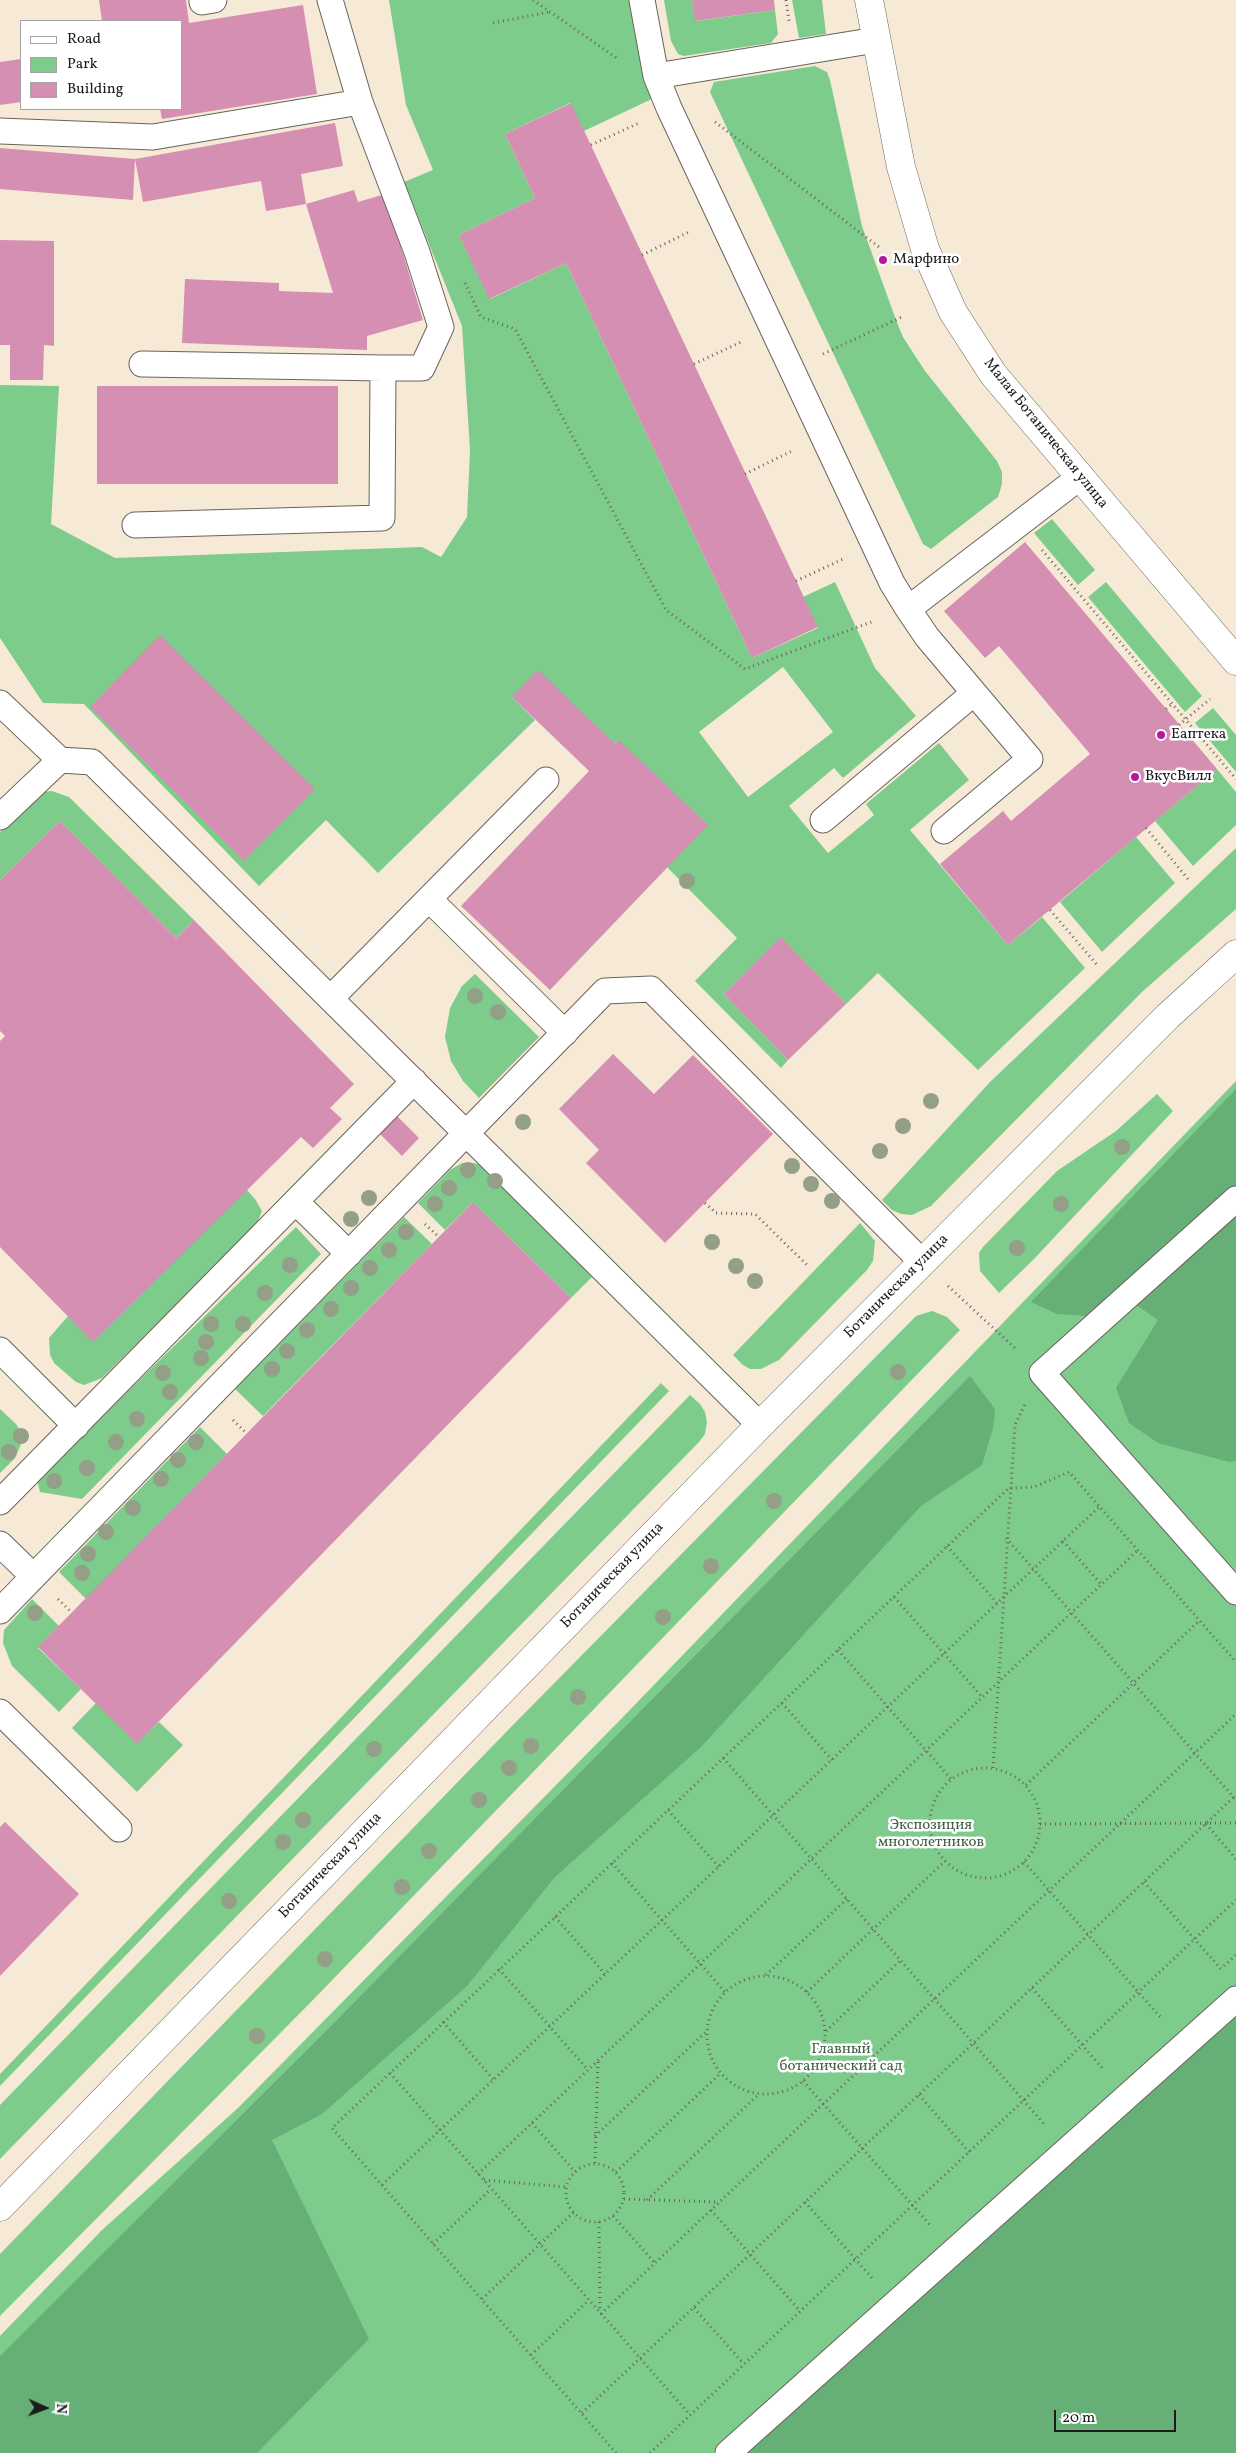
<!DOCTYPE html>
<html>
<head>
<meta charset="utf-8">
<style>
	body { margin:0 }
	#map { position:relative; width:1236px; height:2453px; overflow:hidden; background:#f6ead7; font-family:Vollkorn,serif }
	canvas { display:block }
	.legend { position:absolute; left:20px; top:20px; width:162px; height:90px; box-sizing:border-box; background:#fff; border:1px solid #a4a4a4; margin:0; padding:6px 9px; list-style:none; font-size:15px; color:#1c1c1c }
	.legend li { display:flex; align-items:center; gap:10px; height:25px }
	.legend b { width:25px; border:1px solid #a4a4a4 }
	.north { position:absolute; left:20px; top:2383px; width:50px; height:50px; -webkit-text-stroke:4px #fff; paint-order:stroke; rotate:92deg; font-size:14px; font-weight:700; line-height:20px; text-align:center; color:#1c1c1c }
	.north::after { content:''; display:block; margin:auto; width:18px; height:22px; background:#1c1c1c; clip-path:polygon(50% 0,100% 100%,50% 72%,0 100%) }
	.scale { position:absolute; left:1054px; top:2410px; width:122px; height:22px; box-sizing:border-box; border:2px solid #1c1c1c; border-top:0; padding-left:6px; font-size:15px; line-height:18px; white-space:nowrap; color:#1c1c1c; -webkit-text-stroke:4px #fff; paint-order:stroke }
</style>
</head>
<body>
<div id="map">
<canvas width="1236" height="2453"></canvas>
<ul class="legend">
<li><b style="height:6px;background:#fff"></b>Road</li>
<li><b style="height:14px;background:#7ecc8b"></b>Park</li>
<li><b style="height:14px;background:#d58fb2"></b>Building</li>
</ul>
<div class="north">N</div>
<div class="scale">20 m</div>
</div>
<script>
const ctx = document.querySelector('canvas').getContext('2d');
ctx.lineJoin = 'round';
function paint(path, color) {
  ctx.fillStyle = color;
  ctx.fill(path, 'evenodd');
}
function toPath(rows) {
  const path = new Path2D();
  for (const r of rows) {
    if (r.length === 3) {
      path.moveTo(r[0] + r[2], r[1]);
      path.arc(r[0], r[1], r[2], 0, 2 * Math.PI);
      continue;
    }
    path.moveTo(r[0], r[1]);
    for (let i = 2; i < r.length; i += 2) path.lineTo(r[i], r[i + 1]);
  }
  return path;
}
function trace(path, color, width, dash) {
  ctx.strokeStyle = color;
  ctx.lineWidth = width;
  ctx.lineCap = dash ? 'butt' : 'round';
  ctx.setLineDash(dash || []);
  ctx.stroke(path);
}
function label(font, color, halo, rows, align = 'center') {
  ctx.font = font + ' Vollkorn,serif';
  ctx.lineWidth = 5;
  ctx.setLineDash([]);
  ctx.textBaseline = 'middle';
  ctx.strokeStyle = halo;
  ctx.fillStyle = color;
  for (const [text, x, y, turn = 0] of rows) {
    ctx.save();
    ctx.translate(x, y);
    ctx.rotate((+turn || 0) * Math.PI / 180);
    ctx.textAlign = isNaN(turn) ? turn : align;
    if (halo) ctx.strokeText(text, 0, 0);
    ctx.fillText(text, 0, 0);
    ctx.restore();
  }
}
const green = toPath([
	[389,0,632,0,654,98,584,131,570,103,505,134,535,198,459,235,490,299,566,263,752,658,818,628,803,597,835,582,875,668,916,716,843,778,834,768,789,806,828,853,874,815,866,804,939,743,969,780,910,830,1008,945,1042,917,1085,968,978,1070,878,973,846,1004,781,938,724,994,788,1060,781,1068,695,981,737,938,667,867,619,740,615,744,512,697,535,720,378,873,326,820,259,886,84,704,43,703,0,638,0,385,59,386,51,524,115,558,422,547,441,557,467,517,470,450,462,326,404,182,433,170,406,105],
	[783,667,833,732,748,797,699,732],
	[664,0,692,0,696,21,775,10,778,34,771,43,684,56,678,54,671,41],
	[792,0,822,0,826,34,799,38],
	[815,66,827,72,830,80,862,226,896,320,903,337,925,371,997,461,1002,472,1002,484,998,497,931,549,923,544,710,92,714,82],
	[1052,519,1095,570,1078,585,1034,533],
	[1106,582,1202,696,1185,712,1088,597],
	[1213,708,1236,735,1236,772,1195,723],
	[1217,769,1236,792,1236,825,1193,866,1155,821],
	[52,791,69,797,194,920,176,938,60,821,0,880,0,832,36,797,43,792],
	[1136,837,1175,883,1102,952,1060,902],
	[1236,848,1236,909,1142,992,931,1206,912,1215,901,1214,892,1210,882,1200,990,1082],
	[475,974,539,1037,479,1098,463,1081,451,1061,445,1037,450,1008,462,986],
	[1236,1081,1236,2453,0,2453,0,2336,102,2230,238,2108,624,1716],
	[1157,1094,1173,1111,1033,1260,999,1293,980,1271,979,1253,983,1247,1057,1171,1116,1131],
	[462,1163,473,1163,484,1165,596,1273,571,1298,473,1202,445,1230,418,1203,450,1170],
	[247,1190,255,1199,262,1211,256,1226,102,1378,84,1385,76,1382,54,1363,50,1355,49,1338,68,1316],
	[404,1217,432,1244,263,1416,235,1389],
	[860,1223,875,1241,873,1261,867,1270,779,1360,761,1369,750,1369,743,1365,733,1355],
	[296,1227,321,1254,82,1499,40,1492,37,1480],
	[932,1311,947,1317,960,1330,311,2002,0,2316,0,2254,513,1725,916,1316],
	[661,1383,669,1391,0,2086,0,2074],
	[690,1395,700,1404,705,1412,707,1422,705,1434,699,1442,0,2159,0,2105],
	[0,1409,16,1424,22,1433,22,1442,15,1458,0,1473],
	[200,1427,227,1454,86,1599,59,1572],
	[32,1599,59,1626,38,1648,81,1689,59,1712,12,1666,3,1643,4,1630],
	[96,1703,137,1743,159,1722,183,1745,137,1792,72,1728]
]);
const forest = toPath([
	[1236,1089,1236,1461,1229,1462,1158,1443,1129,1423,1116,1388,1158,1320,1119,1293,1086,1316,1057,1314,1031,1302],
	[970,1376,995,1409,993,1428,982,1465,921,1506,702,1746,555,1877,467,1986,322,2114,272,2140,369,2339,257,2453,0,2453,0,2356,335,2022],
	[1236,2009,1236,2453,716,2453]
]);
const building = toPath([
	[99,0,186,0,189,23,303,5,317,94,162,119,160,109,181,109,181,21,102,21],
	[692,0,774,0,775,10,695,21],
	[21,59,21,102,0,105,0,62],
	[571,103,818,627,752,658,566,263,489,299,459,235,535,198,505,134],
	[335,123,343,166,301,174,306,204,266,211,261,181,143,202,135,159,133,200,0,189,0,148,135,159],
	[354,190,358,202,385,194,423,320,367,336,367,350,182,343,185,279,279,283,279,291,333,293,306,204],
	[0,240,54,241,54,346,44,345,43,380,10,380,10,345,0,345],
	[97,386,338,386,338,484,97,484],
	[1025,542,1217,769,1008,945,940,864,1003,811,1011,821,1090,754,999,646,985,658,944,611],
	[160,635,315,789,244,861,90,707],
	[538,670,615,744,619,740,708,825,550,990,461,906,589,771,512,697],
	[60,821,176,938,194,920,354,1084,330,1108,342,1119,313,1148,301,1137,93,1342,0,1247,0,1041,5,1036,0,1031,0,880],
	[781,937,846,1004,788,1060,724,994],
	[613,1054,654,1094,693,1055,773,1134,665,1243,586,1163,599,1150,559,1109],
	[393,1112,419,1138,402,1156,376,1130],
	[473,1202,571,1298,137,1744,38,1647],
	[5,1822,79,1894,0,1976,0,1827]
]);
const path = toPath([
	[533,0,618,59],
	[786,0,789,21],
	[493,23,549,12],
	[715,122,879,247],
	[591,145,639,123],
	[642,255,689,232],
	[465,283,481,317,515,329,666,610,745,669,874,621],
	[823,354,904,316],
	[694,364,741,342],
	[745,474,792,451],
	[1042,550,1236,779],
	[796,581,843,559],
	[1166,709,1173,703],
	[1179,725,1210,699],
	[1146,828,1188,879],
	[1050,910,1098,966],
	[705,1203,716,1213,755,1214,807,1265],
	[425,1224,439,1237],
	[948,1286,1017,1350],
	[233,1420,247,1434],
	[1006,1538,1236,1800],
	[1063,1541,1101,1584],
	[947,1546,997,1603],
	[894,1597,982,1697],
	[58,1599,72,1613],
	[838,1650,951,1779],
	[782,1703,832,1760],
	[723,1758,1045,2125],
	[985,1823,55],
	[993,1768,1015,1425,1025,1404],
	[1026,1785,1199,1621],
	[668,1810,719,1867],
	[1040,1824,1236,1823],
	[1206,1824,1236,1859],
	[1024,1862,1162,2019],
	[612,1863,725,1992],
	[1144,1882,1221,1969],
	[555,1917,605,1974],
	[1224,1966,1236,1955],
	[499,1969,588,2070],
	[766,1975,847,1899],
	[766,2035,59],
	[1032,1988,1104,2070],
	[807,1992,945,1861],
	[443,2022,493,2079],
	[826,2031,901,1960],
	[390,2073,690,2415],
	[803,2081,930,2225],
	[919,2095,969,2152],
	[532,2123,575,2172],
	[595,2136,707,2031],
	[595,2163,598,2060],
	[595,2193,29],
	[616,2172,721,2073],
	[478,2174,1138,1550],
	[484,2180,566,2187],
	[382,2185,1099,1507],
	[624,2199,718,2202],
	[647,2200,759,2094],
	[805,2202,873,2279],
	[711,2210,800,2311],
	[613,2216,655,2263],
	[599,2222,600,2311],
	[433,2244,491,2189],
	[482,2299,574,2212],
	[694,2308,744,2364],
	[601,2314,1236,1714],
	[531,2355,589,2300],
	[582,2413,1236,1795],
	[616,2453,332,2128,1009,1488,1034,1487,1069,1472,1236,1662],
	[650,2453,1236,1900]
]);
const service = toPath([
	[642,0,656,76,669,108,892,583,908,609,1080,477],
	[202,2,214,0],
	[656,76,876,40],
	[0,131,153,137,360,102],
	[142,364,383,368],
	[135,525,382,518,383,368,422,368,441,327,417,252,360,102,330,0],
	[908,609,927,637,1030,759,944,831],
	[0,703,60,760],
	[0,817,60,760,92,762,760,1425],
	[823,820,974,693],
	[429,899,565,1033],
	[331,998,546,780],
	[1236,1199,1042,1373,1236,1592],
	[296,1202,349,1254],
	[0,1350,76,1426],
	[0,1502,414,1081],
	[0,1544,33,1576],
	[0,1611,605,991,651,989,922,1262],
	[0,1712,119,1829],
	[728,2453,1236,1999]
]);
const tertiary = toPath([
	[869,0,901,167,925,249,953,312,993,374,1236,661]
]);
const secondary = toPath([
	[0,2207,760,1425,1168,1016,1236,954]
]);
const trees = [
	[687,881],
	[475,996],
	[498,1012],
	[931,1101],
	[523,1122],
	[903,1126],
	[1122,1147],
	[880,1151],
	[792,1166],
	[468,1170],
	[495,1181],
	[811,1184],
	[449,1188],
	[369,1198],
	[832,1201],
	[435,1204],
	[1061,1204],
	[351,1219],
	[406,1232],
	[712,1242],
	[1017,1248],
	[389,1250],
	[290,1265],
	[736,1266],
	[370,1268],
	[755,1281],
	[351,1288],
	[265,1293],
	[331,1309],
	[211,1324],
	[243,1324],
	[307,1330],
	[206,1342],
	[287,1351],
	[201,1358],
	[272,1369],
	[898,1372],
	[163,1373],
	[170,1392],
	[137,1419],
	[21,1436],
	[116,1442],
	[196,1442],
	[9,1452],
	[178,1460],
	[87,1468],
	[161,1479],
	[54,1481],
	[774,1501],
	[133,1508],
	[106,1532],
	[88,1554],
	[711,1566],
	[82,1573],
	[35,1613],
	[663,1617],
	[578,1697],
	[531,1746],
	[374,1749],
	[509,1768],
	[479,1800],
	[303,1820],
	[283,1842],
	[429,1851],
	[402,1887],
	[229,1901],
	[325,1959],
	[257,2036]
];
const markers = [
	[883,260,5,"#b5179e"],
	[1161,735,5,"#b5179e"],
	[1135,777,5,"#b5179e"]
];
const poiNames = [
	["Марфино",893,260],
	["Еаптека",1171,735],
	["ВкусВилл",1145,777]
];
const streetNames = [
	["Малая Ботаническая улица",1045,434,51],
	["Ботаническая улица",897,1287,-45],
	["Ботаническая улица",613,1576,-46],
	["Ботаническая улица",331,1866,-46]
];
const parkNames = [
	["Экспозиция",931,1826],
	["многолетников",931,1843],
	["Главный",841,2050],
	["ботанический сад",841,2067]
];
paint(green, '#7ecc8b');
paint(forest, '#66b077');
paint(building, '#d58fb2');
trace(service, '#68645d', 27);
trace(tertiary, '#68645d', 29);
trace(secondary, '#68645d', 29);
trace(path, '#68645d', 3, [1, 4]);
trace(service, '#fff', 25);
trace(tertiary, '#fff', 28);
trace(secondary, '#fff', 28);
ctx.fillStyle = '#949f88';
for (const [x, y] of trees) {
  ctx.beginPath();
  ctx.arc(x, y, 8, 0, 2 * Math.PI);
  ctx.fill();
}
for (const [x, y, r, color] of markers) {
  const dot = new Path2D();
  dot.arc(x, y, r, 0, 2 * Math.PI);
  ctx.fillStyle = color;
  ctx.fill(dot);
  trace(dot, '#fff', 2);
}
label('15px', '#1c1c1c', '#fff', poiNames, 'left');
label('15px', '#1c1c1c', '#fff', streetNames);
label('15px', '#436248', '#fff', parkNames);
</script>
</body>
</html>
